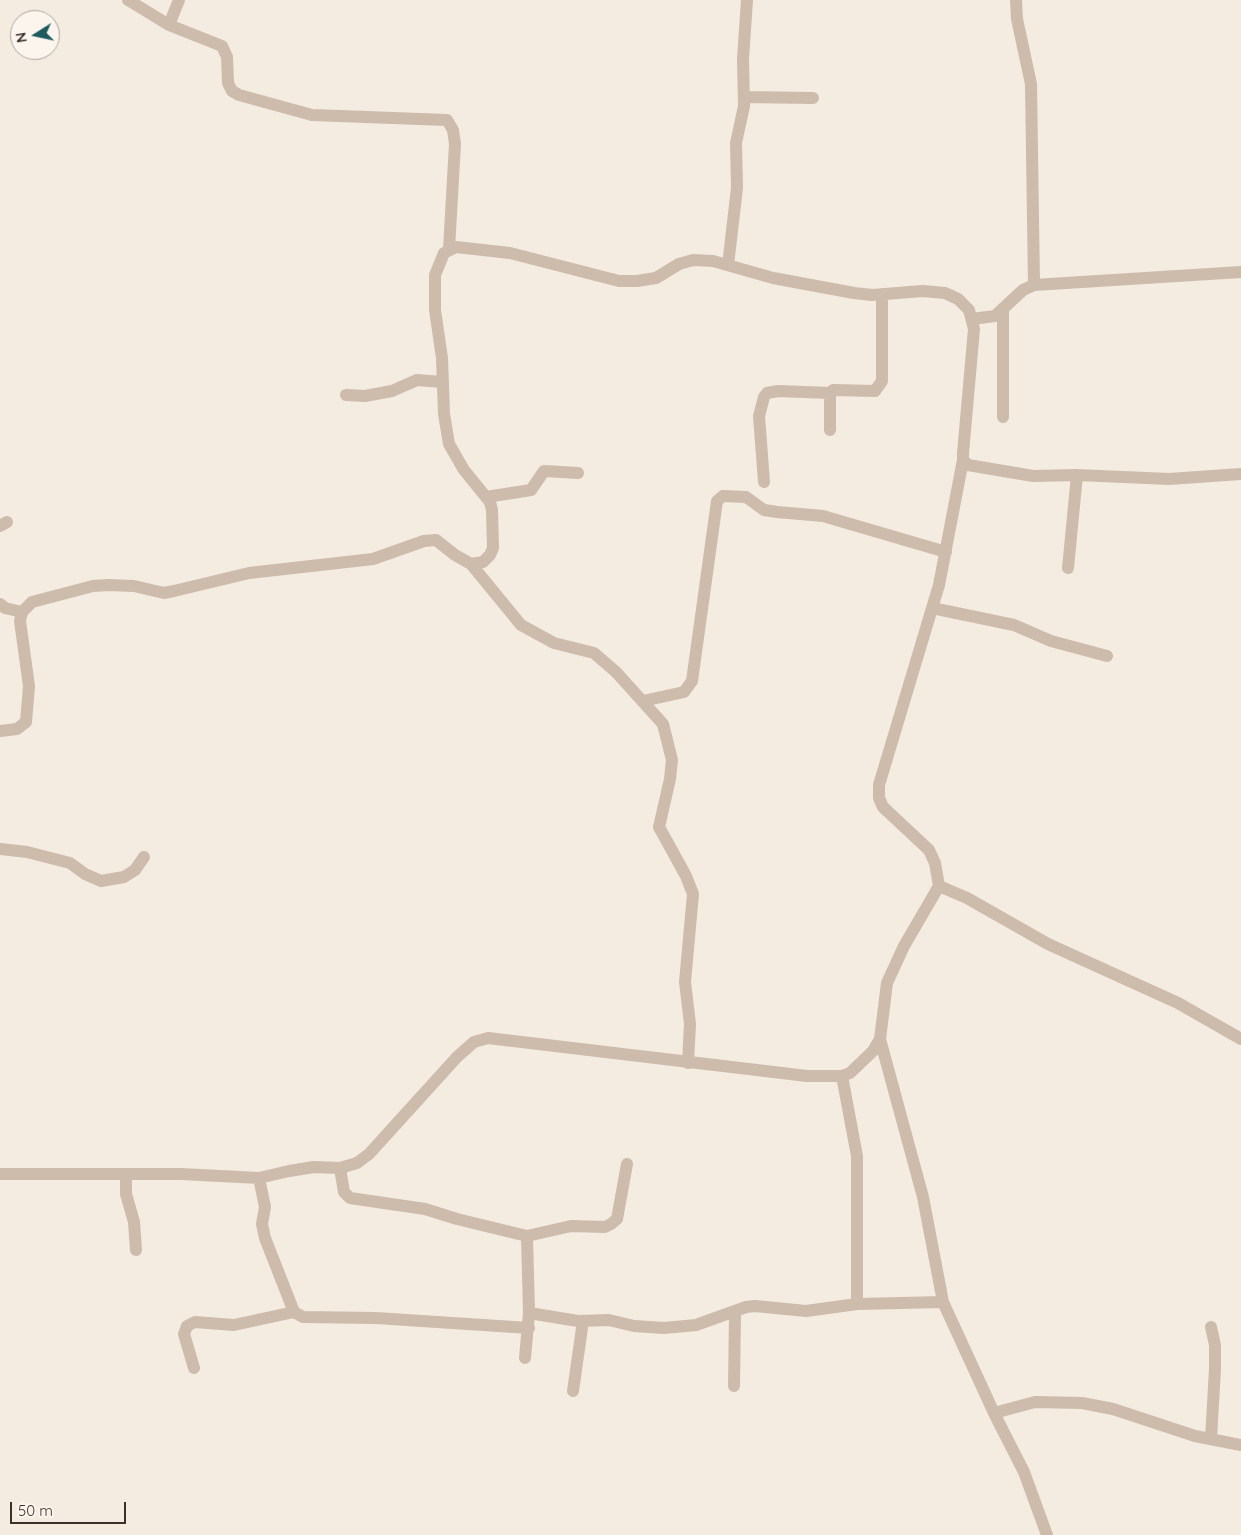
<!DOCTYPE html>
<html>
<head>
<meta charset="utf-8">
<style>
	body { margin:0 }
	#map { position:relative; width:1241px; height:1535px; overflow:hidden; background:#f4ebe1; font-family:Quicksand,sans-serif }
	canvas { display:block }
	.north { position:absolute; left:10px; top:10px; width:50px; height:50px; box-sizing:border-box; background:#fbf5ee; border:1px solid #aea6a0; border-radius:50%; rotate:260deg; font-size:14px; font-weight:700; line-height:20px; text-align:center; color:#3b302b }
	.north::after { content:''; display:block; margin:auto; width:18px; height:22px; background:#1f5a5e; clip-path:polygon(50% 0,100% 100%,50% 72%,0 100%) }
	.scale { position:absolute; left:10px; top:1502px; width:116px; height:22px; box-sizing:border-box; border:2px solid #3b302b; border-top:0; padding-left:6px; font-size:15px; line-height:18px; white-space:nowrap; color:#3b302b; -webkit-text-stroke:4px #fbf5ee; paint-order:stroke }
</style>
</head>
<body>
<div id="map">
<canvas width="1241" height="1535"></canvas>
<div class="north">N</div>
<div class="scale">50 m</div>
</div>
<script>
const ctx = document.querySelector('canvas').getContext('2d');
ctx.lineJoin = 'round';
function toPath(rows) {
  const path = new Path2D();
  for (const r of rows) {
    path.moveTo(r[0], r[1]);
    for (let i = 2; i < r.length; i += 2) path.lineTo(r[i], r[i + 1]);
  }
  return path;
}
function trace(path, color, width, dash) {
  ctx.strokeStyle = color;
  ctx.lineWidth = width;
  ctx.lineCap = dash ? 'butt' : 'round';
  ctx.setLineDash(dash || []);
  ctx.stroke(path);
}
const minor = toPath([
	[128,0,169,25,222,46,227,57,228,83,232,91,239,95,312,115,447,120,453,130,455,144,449,249],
	[1016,0,1017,19,1031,84,1034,285],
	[169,25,179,0],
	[744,97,813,98],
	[728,265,737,188,736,143,744,106,743,59,747,0],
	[1003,311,1003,417],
	[972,319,995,316,1023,290,1034,285,1241,272],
	[346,395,365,396,392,391,417,380,442,382],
	[830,430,830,393,833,390,875,391,882,381,882,294],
	[764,482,759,416,764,397,767,393,778,391,830,393],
	[486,497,531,490,544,471,578,473],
	[0,526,7,522],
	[471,564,483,562,490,555,493,548,492,510,490,502,464,470,449,444,444,414,442,358,435,310,435,275,444,253,456,247,510,253,619,281,637,281,656,278,679,264,693,260,713,261,773,278,854,293,872,295,923,291,945,293,958,299,969,310,974,329,963,453,963,460,968,465,1033,476,1077,475,1169,479,1241,474],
	[1068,568,1077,475],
	[0,604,5,608,22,612],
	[932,608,1014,625,1051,641,1107,656],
	[643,701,684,692,692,681,717,501,723,496,746,497,764,510,777,512,823,516,946,552],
	[0,731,17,729,26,722,29,686,20,621,22,612,32,602,93,586,108,585,134,586,164,593,174,591,249,573,373,559,424,541,436,540,455,555,471,564,521,625,554,643,594,653,616,672,663,724,672,760,670,779,659,827,686,876,693,894,685,982,690,1024,688,1063],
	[0,849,27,852,70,863,85,874,101,881,124,877,135,870,144,857],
	[939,886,967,898,1048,944,1178,1003,1241,1039],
	[880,1039,923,1197,943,1302,994,1413,1024,1472,1047,1535],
	[842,1076,857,1156,857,1304],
	[340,1168,344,1192,350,1198,425,1209,457,1219,527,1236,529,1313,525,1358],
	[0,1174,181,1174,259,1178,289,1171,314,1167,340,1168,357,1163,369,1154,457,1057,474,1042,488,1038,807,1076,842,1076,850,1073,873,1051,880,1039,887,983,904,946,939,886,935,863,929,850,883,807,879,798,879,785,939,585,963,460],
	[126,1175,126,1194,134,1222,136,1250],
	[259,1178,265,1207,262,1224,265,1238,294,1312,303,1317,376,1318,529,1328],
	[527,1236,571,1226,605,1227,611,1224,617,1219,627,1164],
	[529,1313,578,1321,609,1320,634,1326,664,1328,696,1325,746,1307,755,1306,806,1311,857,1304,943,1302],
	[194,1368,184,1334,187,1326,195,1322,234,1325,294,1312],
	[734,1386,735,1313],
	[573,1391,583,1321],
	[994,1413,1035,1402,1082,1403,1113,1409,1195,1436,1241,1445],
	[1211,1439,1215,1369,1215,1345,1211,1327]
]);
trace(minor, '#cdbbac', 12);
</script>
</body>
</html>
